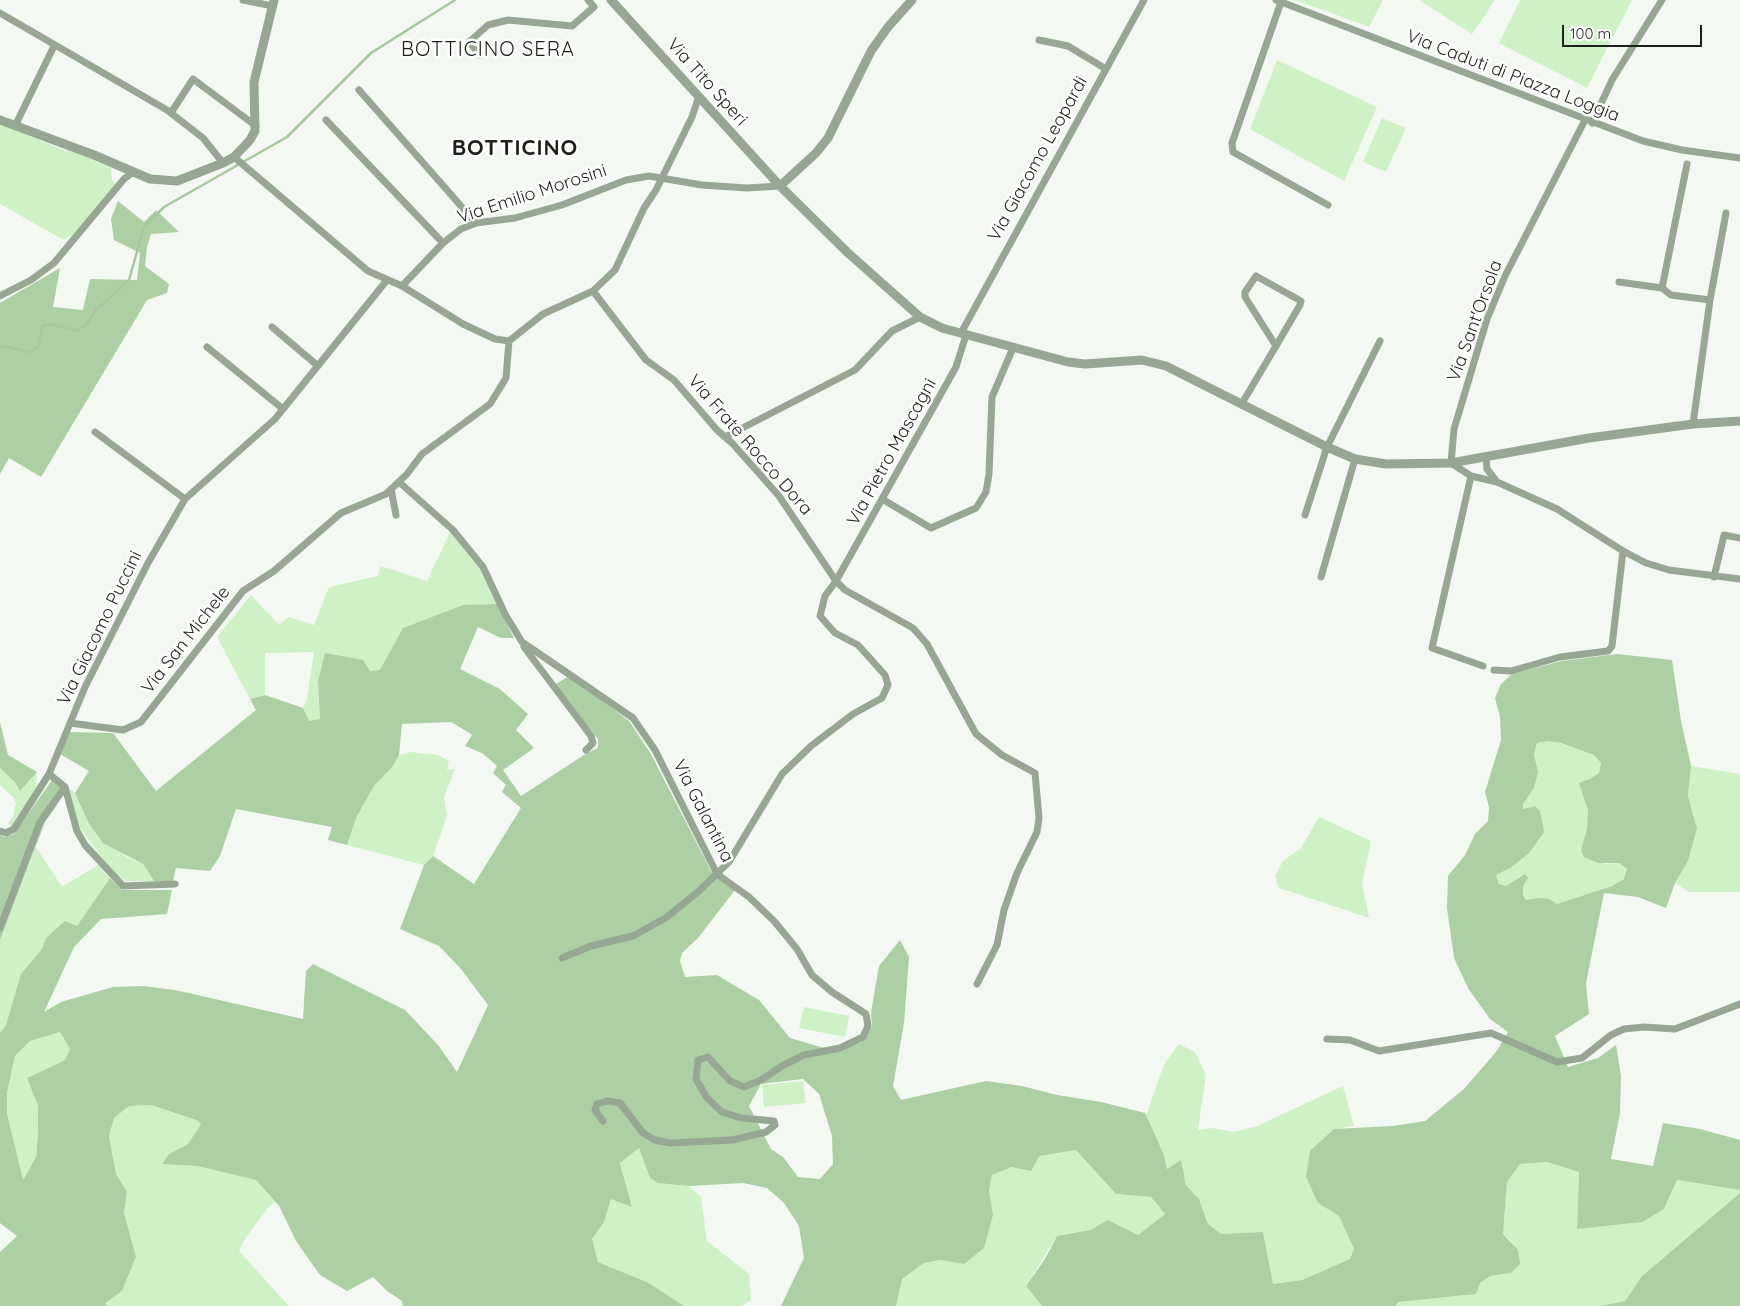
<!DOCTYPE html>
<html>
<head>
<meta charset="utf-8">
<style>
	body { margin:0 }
	#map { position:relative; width:1740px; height:1306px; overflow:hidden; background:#f3f8f2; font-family:Quicksand,sans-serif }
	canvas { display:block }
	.scale { position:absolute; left:1562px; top:25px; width:140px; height:22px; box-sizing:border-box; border:2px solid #1d1f1c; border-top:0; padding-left:6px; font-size:15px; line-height:18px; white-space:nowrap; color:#1d1f1c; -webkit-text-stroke:4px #fff; paint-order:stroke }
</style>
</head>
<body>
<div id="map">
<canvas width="1740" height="1306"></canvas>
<div class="scale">100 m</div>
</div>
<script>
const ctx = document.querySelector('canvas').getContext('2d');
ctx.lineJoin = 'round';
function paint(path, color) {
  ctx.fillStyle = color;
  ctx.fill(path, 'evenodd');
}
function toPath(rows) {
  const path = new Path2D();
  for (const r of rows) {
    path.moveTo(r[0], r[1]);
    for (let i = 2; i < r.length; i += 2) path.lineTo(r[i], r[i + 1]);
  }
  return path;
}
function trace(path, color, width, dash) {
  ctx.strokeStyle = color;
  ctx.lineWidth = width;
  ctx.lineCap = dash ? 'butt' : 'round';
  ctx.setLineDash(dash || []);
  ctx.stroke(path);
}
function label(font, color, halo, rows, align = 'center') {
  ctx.font = font + ' Quicksand,sans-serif';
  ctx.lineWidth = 5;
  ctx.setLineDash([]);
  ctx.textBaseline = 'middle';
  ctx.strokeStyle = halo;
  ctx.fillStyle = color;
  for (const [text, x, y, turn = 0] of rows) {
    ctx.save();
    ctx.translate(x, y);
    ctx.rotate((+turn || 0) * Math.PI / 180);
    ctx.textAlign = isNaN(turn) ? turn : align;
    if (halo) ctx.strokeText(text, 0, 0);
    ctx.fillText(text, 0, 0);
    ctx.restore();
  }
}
const green = toPath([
	[1295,0,1383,0,1369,27],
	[1419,0,1495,0,1472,34],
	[1520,0,1632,0,1587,88,1499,43],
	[1277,60,1377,107,1344,181,1250,129],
	[1382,118,1406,128,1386,172,1363,162],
	[0,124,66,151,68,149,111,168,112,180,116,184,72,236,69,236,64,240,0,204],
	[450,532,481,571,497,604,463,605,403,628,381,670,318,681,320,719,309,721,303,708,307,698,314,652,265,653,265,695,250,699,217,637,251,595,279,625,289,617,314,625,329,587,378,576,380,566,427,581],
	[1547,741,1561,743,1594,755,1601,763,1599,773,1580,788,1585,798,1588,811,1587,829,1581,850,1605,864,1619,863,1627,869,1624,879,1612,886,1557,904,1538,898,1526,901,1523,895,1523,886,1519,876,1514,883,1506,886,1499,884,1496,875,1510,868,1535,806,1523,809,1522,804,1534,788,1538,772,1534,754,1537,743],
	[411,752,438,755,449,761,447,770,455,769,444,797,447,816,433,856,424,865,347,845,357,816,374,786,393,766,399,755],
	[1691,766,1740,774,1740,892,1689,892,1675,883,1688,861,1697,830,1688,796],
	[0,768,16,782,20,791,37,772,36,788,16,822,11,826,8,823,13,817,16,804,14,798,0,785],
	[68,788,75,793,88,822,126,857,143,864,154,881,126,881,115,874,81,830],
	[1319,817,1371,841,1362,883,1369,918,1279,888,1275,876,1283,861,1301,848],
	[36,847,62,887,98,865,110,878,77,927,46,938,42,949,21,974,6,1026,0,1033,0,940],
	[804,1007,849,1016,845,1037,799,1028],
	[60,1032,70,1049,65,1060,27,1078,38,1106,38,1133,36,1157,22,1181,7,1114,7,1093,15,1056,30,1041],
	[1179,1044,1195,1052,1206,1075,1198,1130,1212,1128,1234,1132,1257,1126,1343,1086,1354,1126,1334,1129,1318,1203,1339,1216,1354,1249,1350,1259,1302,1280,1273,1284,1263,1232,1221,1234,1208,1224,1199,1199,1186,1185,1181,1160,1167,1169,1166,1161,1146,1116,1164,1064],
	[803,1081,806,1103,764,1107,762,1085],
	[151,1105,196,1120,202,1124,188,1144,169,1154,162,1164,197,1166,256,1180,275,1202,270,1205,244,1240,239,1251,289,1306,107,1306,104,1303,122,1291,136,1257,124,1213,127,1192,116,1174,109,1136,114,1118,129,1106],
	[639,1148,650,1178,659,1183,689,1186,701,1197,707,1241,749,1274,751,1300,742,1306,684,1306,649,1283,598,1262,592,1239,604,1222,611,1199,632,1206,620,1163],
	[1076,1150,1116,1194,1151,1197,1165,1214,1138,1235,1108,1220,1090,1230,1057,1236,1026,1286,1042,1306,896,1306,902,1279,924,1263,940,1260,964,1264,989,1225,993,1215,989,1191,992,1175,1038,1156],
	[1547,1162,1579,1172,1577,1229,1664,1209,1677,1180,1740,1190,1740,1193,1642,1276,1625,1301,1600,1306,1396,1306,1398,1302,1476,1294,1480,1283,1490,1276,1511,1273,1512,1242,1503,1234,1507,1182,1520,1164]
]);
const forest = toPath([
	[118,201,144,222,156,210,179,232,151,234,147,247,145,266,169,284,167,293,147,300,41,477,9,458,0,474,0,303,60,268,53,307,83,310,90,279,137,280,140,253,114,240,111,219],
	[497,604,514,638,501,638,478,627,460,669,500,689,528,714,516,730,534,748,503,770,521,796,587,753,598,748,598,739,554,685,569,676,629,721,651,754,711,871,735,890,698,938,682,953,680,961,685,977,717,975,759,1000,790,1038,824,1048,860,1043,868,1035,872,1026,871,1013,879,966,900,940,909,957,904,1023,893,1086,901,1100,986,1081,1022,1086,1057,1095,1101,1102,1145,1113,1164,1155,1167,1169,1181,1160,1186,1185,1199,1199,1208,1224,1221,1234,1263,1232,1273,1284,1302,1280,1350,1259,1354,1249,1339,1216,1318,1203,1306,1177,1310,1151,1334,1129,1393,1126,1425,1121,1464,1089,1496,1052,1508,1032,1490,1019,1468,988,1454,958,1447,908,1448,876,1465,855,1475,834,1488,821,1489,807,1485,792,1501,740,1500,717,1495,698,1501,684,1512,674,1562,661,1617,654,1672,660,1681,721,1691,766,1688,796,1697,829,1688,861,1675,883,1666,908,1638,897,1604,893,1586,983,1589,1014,1555,1036,1568,1067,1598,1058,1616,1045,1621,1076,1620,1113,1611,1159,1653,1166,1663,1123,1700,1129,1740,1140,1740,1190,1677,1180,1664,1209,1642,1222,1577,1229,1579,1172,1547,1162,1520,1164,1507,1182,1503,1234,1518,1250,1520,1264,1511,1273,1490,1276,1480,1283,1476,1294,1398,1302,1396,1306,1042,1306,1026,1286,1045,1259,1057,1236,1090,1230,1108,1220,1138,1235,1165,1214,1151,1197,1116,1194,1076,1150,1039,1156,1031,1171,1012,1167,992,1175,989,1191,993,1215,984,1248,964,1264,940,1260,924,1263,902,1279,896,1306,781,1306,804,1258,799,1226,784,1203,767,1188,743,1183,689,1186,658,1183,650,1178,639,1148,620,1163,632,1207,611,1199,604,1222,592,1239,598,1262,649,1283,684,1306,403,1306,402,1301,387,1291,373,1277,347,1291,320,1275,296,1241,279,1206,256,1180,197,1166,162,1164,169,1154,188,1144,201,1124,196,1120,151,1105,129,1106,114,1118,109,1136,116,1174,127,1192,124,1213,136,1257,122,1291,105,1303,107,1306,0,1306,0,1252,17,1236,0,1223,0,1033,6,1025,21,974,42,949,46,938,65,921,77,926,110,878,122,890,172,890,167,914,101,919,74,947,44,1012,61,1002,113,987,142,986,175,990,303,1019,306,971,313,964,405,1010,438,1045,457,1072,488,1005,461,969,439,946,400,929,424,865,433,856,474,884,521,808,502,792,506,785,493,773,497,766,482,753,465,746,472,735,468,732,451,722,402,724,399,755,393,766,374,786,357,816,347,845,328,840,332,827,236,809,220,856,210,871,176,868,173,881,154,881,143,864,103,843,88,822,75,793,89,771,60,754,70,732,113,733,156,791,256,710,250,699,265,695,303,708,309,721,320,719,318,681,325,653,363,660,370,671,380,670,403,628,463,605],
	[1547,741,1561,743,1594,755,1601,763,1599,773,1590,779,1579,783,1588,811,1587,829,1581,850,1584,857,1598,863,1619,863,1627,869,1624,879,1612,886,1557,904,1549,899,1538,898,1526,900,1523,895,1523,886,1528,878,1525,874,1506,886,1499,884,1496,875,1510,868,1529,853,1544,832,1540,811,1535,806,1523,809,1523,804,1534,788,1538,772,1534,754,1537,743],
	[60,1032,70,1049,65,1060,27,1078,38,1106,38,1133,36,1157,23,1180,7,1114,7,1093,15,1056,30,1041],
	[803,1079,819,1094,832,1136,833,1164,820,1179,798,1177,783,1157,771,1149,749,1106,761,1084],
	[0,722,8,755,37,772,20,791,15,782,0,768],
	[52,780,62,788,58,794,57,805,45,822,0,940,0,835,4,837,14,834],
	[1740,1193,1740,1306,1600,1306,1625,1301,1642,1276]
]);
const stream = toPath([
	[0,347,9,347,28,352,38,347,43,326,50,324,77,331,87,324,96,310,129,280,144,227,164,207,287,137,371,53,455,0]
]);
const minor = toPath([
	[243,0,273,6],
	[1276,0,1643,141,1682,150,1740,158],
	[1281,2,1232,143,1233,152,1328,205],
	[0,13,167,110,203,138,223,163],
	[1039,40,1068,46,1106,69],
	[480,55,469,42,488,25,508,20,572,26,594,7,588,0],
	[359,90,476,223],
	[171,113,193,79,256,126],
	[326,120,443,243],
	[1585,120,1505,276,1487,319,1454,429,1451,463,1471,476,1497,482,1557,509,1623,551,1646,563,1669,570,1740,579],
	[1592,123,1612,80,1662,0],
	[15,126,54,46],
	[234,157,368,271,402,286,463,324,495,339,509,341],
	[1619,282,1662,288,1671,295,1710,300],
	[402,286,443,243,461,229,476,223,515,218,562,205,626,180,649,176,702,185,747,188,780,186],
	[1662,288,1687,164],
	[593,291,646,360,674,380,717,430,733,444,779,496,836,581,845,590,913,628,927,644,976,734,1002,755,1035,773,1039,818,1037,832,1017,873,1004,910,997,945,977,984],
	[0,296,31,280,54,263,124,179,133,172],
	[272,327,318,366],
	[961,333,1144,0],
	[509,341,543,314,593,291,615,270,644,208,656,190,692,117,699,96],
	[207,347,283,409],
	[1241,405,1276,346,1300,305,1301,301,1256,276,1245,292,1245,297,1276,346],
	[1693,424,1710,300,1726,213],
	[95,432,185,499],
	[725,437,855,370,892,331,920,317],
	[1486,457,1487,469,1497,482],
	[1471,476,1432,648,1483,666],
	[399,482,453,530,483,567,505,614,522,642,633,718,655,750,717,874,749,897,774,921,797,949,812,975,832,992,866,1014,868,1026,863,1037,840,1048,804,1055,782,1066,761,1080,744,1087,730,1081,708,1057,698,1060,696,1079,707,1098,722,1112,741,1118,774,1121,775,1125,766,1132,732,1140,670,1143,655,1140,643,1133,620,1103,607,1101,597,1104,595,1110,603,1121],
	[391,489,396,515],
	[882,499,931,528,976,508,986,492,989,474,992,397,1013,348],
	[1305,515,1327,447,1380,341],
	[1321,577,1355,459],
	[1714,577,1724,535,1740,538],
	[524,647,591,736,593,743,586,750],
	[1494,670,1511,671,1560,657,1608,651,1612,646,1623,551],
	[70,723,123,730,141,722,243,591,274,571,341,513,386,494,407,474,422,454,490,404,506,378,509,341],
	[49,774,65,787,77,831,85,845,123,886,175,884],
	[0,831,6,833,14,829,49,774,85,687,148,563,185,499,275,419,387,280],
	[0,928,40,822,65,787],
	[562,958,591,946,633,936,667,917,699,891,729,862,782,774,811,746,853,714,882,698,888,685,885,675,858,645,835,633,820,616,825,596,836,581,956,367,966,335],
	[1327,1039,1350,1040,1379,1051,1491,1033,1557,1062,1582,1058,1611,1035,1624,1029,1644,1027,1675,1029,1740,1004]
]);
const tertiary = toPath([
	[611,0,780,186,847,252,920,317,942,328,1068,362,1085,364,1142,360,1166,366,1327,447,1355,459,1386,464,1451,463,1589,438,1693,424,1740,421],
	[0,120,94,155,150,179,177,181,223,163,234,157,250,140,255,131,254,82,274,0],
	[780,186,816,153,828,138,871,51,888,27,912,0]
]);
const streetNames = [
	["Via Caduti di Piazza Loggia",1513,76,21],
	["Via Tito Speri",707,82,48],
	["Via Giacomo Leopardi",1038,159,-61],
	["Via Emilio Morosini",532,194,-18],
	["Via Sant'Orsola",1475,321,-70],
	["Via Frate Rocco Dora",750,445,49],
	["Via Pietro Mascagni",892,452,-61],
	["Via Giacomo Puccini",100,628,-64],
	["Via San Michele",186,640,-52],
	["Via Galantina",703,811,63]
];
const quarterNames = [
	["BOTTICINO SERA",488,50]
];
const districtNames = [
	["BOTTICINO",515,148]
];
paint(green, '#cef2c5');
paint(forest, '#accfa3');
trace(stream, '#a5c99d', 2.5);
trace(minor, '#97a794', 7);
trace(tertiary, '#97a794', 9);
label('18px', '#1d1f1c', '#fff', streetNames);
ctx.letterSpacing = '1px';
label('20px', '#1d1f1c', '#fff', quarterNames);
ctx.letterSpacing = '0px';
ctx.letterSpacing = '1px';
label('bold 22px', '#1d1f1c', '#fff', districtNames);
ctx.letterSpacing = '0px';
</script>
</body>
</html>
